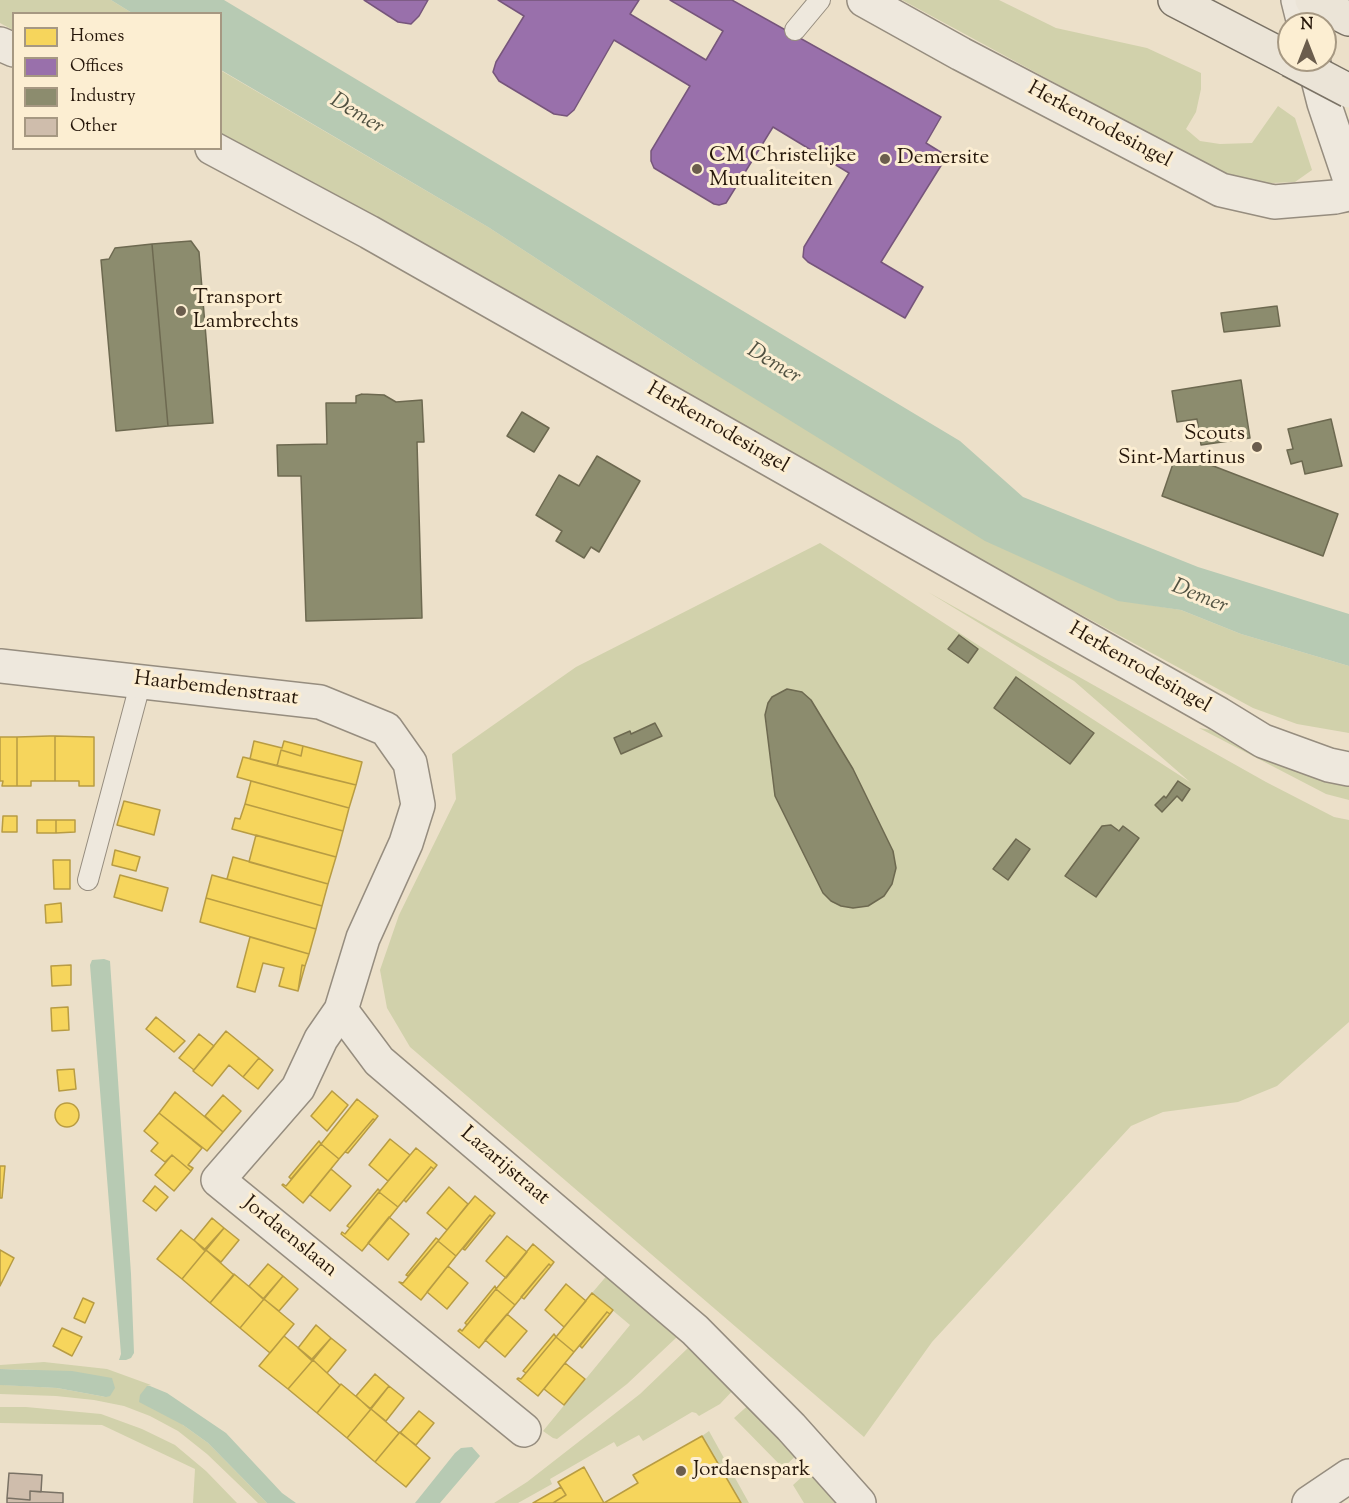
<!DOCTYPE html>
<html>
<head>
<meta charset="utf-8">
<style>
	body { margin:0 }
	#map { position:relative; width:1349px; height:1503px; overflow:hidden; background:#ece0c9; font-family:"Sorts Mill Goudy",serif }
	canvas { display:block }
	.legend { position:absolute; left:12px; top:12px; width:210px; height:138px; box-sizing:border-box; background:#fceed2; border:2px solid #a69882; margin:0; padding:8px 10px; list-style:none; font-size:18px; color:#26170a }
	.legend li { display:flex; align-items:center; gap:12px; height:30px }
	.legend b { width:30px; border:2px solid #a69882 }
	.north { position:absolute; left:1277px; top:12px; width:60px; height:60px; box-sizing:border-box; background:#fceed2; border:2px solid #a69882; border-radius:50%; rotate:0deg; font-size:16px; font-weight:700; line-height:24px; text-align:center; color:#26170a }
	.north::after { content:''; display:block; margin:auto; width:21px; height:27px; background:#6b5d4d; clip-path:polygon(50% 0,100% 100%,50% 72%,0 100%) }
</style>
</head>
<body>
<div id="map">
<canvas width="1349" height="1503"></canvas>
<ul class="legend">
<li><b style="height:16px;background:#f6d55c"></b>Homes</li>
<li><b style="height:16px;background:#9970ab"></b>Offices</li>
<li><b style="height:16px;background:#8c8c6e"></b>Industry</li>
<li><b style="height:16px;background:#cfbdac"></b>Other</li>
</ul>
<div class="north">N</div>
</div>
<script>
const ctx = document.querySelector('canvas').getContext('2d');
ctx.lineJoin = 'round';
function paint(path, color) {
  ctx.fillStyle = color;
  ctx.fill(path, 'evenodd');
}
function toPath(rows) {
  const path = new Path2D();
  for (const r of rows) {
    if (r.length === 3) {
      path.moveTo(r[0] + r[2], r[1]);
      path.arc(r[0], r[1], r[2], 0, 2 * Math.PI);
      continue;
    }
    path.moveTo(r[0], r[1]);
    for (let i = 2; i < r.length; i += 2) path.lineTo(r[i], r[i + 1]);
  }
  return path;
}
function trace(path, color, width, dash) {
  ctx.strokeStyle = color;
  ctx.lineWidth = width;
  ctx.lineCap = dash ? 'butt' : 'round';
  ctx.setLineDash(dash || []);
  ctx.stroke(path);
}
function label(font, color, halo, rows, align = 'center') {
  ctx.font = font + ' "Sorts Mill Goudy",serif';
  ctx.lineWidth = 6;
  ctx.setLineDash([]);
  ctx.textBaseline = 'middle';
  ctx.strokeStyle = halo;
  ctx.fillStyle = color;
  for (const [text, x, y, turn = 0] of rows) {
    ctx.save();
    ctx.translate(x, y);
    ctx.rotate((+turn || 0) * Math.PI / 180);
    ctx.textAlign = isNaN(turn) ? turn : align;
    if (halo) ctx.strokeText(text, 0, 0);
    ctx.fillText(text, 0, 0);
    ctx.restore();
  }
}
const green = toPath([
	[0,0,111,0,132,13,14,14,13,30,0,23],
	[902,0,999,0,1056,28,1147,48,1201,73,1201,89,1196,112,1186,129,1200,141,1220,144,1252,143,1278,106,1295,118,1312,170,1295,182,1248,184,1170,152,1116,116],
	[220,70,488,227,697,363,1118,600,1181,610,1241,634,1349,666,1349,733,1297,724,1253,708,914,524,643,368,221,138],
	[820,543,1190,782,1074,681,928,592,1266,782,1334,817,1349,820,1349,1022,1277,1086,1238,1102,1163,1112,1131,1126,932,1342,864,1437,410,1047,387,1008,380,970,399,915,456,799,452,754,576,667],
	[1199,728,1211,730,1325,781,1349,785,1349,800,1326,794],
	[609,1273,677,1337,627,1384,557,1439,553,1438,543,1431,630,1325,592,1293],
	[695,1347,737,1386,720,1404,699,1416,696,1413,692,1412,643,1441,639,1435,617,1447,614,1442,550,1479,552,1484,518,1503,494,1503,527,1482,640,1394,688,1348],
	[44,1362,107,1369,151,1385,147,1386,183,1425,208,1443,267,1503,258,1503,207,1454,178,1431,150,1416,124,1406,94,1400,56,1396,0,1394,0,1385,4,1385,57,1388,106,1397,36,1370,0,1369,0,1365],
	[753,1401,801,1451,783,1468,734,1418],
	[0,1407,26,1407,101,1414,142,1429,175,1445,206,1471,237,1503,193,1503,195,1469,102,1425,0,1423],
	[709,1431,749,1503,741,1503,702,1436],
	[814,1466,848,1503,804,1503,793,1485]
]);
const water = toPath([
	[111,0,224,0,960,441,1023,497,1198,567,1349,614,1349,666,1241,634,1181,610,1118,601,985,541,697,363,488,227,221,70,220,14,132,13],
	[104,959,110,961,131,1274,134,1353,131,1358,126,1360,119,1360,121,1354,90,965,92,960],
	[0,1369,72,1371,112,1378,115,1388,110,1396,106,1397,57,1388,0,1385],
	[147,1386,150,1386,167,1393,226,1433,282,1493,296,1503,267,1503,208,1443,183,1425,139,1402,140,1395],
	[472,1447,480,1456,440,1503,415,1503,455,1453,461,1448]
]);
const homes = toPath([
	[50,736,55,736,55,781,31,781,31,786,17,786,17,737,50,736],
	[55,736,94,737,94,786,79,786,79,781,55,781,55,736],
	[0,737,17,737,17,786,2,786,3,781,0,781,0,737],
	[254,741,282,748,284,741,303,746,301,756,281,750,277,766,250,759,254,741],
	[303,746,362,762,356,785,277,766,281,750,301,756,303,746],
	[243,757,356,785,349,808,237,777,243,757],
	[251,781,349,808,343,831,245,804,251,781],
	[124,801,160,810,154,835,117,825,124,801],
	[245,804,343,831,336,857,232,829,235,818,240,819,245,804],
	[3,816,17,816,17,832,2,832,3,816],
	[37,820,56,820,56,833,37,833,37,820],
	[56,820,75,820,75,832,56,833,56,820],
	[256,835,336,857,328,884,249,862,256,835],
	[115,850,140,857,136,871,112,865,115,850],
	[233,857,328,884,322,906,227,879,233,857],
	[53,860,70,860,70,889,54,889,53,860],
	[120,875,168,888,162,911,114,897,120,875],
	[212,875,322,906,316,929,206,898,212,875],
	[206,898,316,929,309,954,200,922,206,898],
	[61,903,62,922,46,923,45,905,61,903],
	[250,937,309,954,305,966,302,965,298,991,279,986,284,968,263,963,255,992,237,987,250,937],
	[71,965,71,985,52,986,51,966,71,965],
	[302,965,305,966,298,991,302,965],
	[68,1007,69,1030,52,1031,51,1008,68,1007],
	[156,1017,185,1041,174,1052,146,1029,156,1017],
	[226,1031,259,1058,243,1077,229,1065,212,1086,193,1071,226,1031],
	[199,1034,214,1046,194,1070,179,1058,199,1034],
	[259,1058,273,1070,258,1089,243,1077,259,1058],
	[74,1069,76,1089,59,1091,57,1070,74,1069],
	[332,1091,348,1105,327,1131,311,1116,332,1091],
	[175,1092,223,1132,207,1151,159,1113,175,1092],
	[223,1095,241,1111,223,1132,205,1116,223,1095],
	[357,1099,378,1116,375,1120,373,1119,339,1159,321,1144,357,1099],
	[67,1115,12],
	[159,1113,202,1148,188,1165,193,1168,191,1171,172,1155,165,1162,151,1151,158,1143,144,1131,159,1113],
	[373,1119,375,1120,348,1153,345,1152,373,1119],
	[390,1139,410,1155,388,1181,369,1165,390,1139],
	[319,1141,321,1144,291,1179,289,1177,319,1141],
	[321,1144,339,1159,303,1203,282,1185,283,1184,286,1186,321,1144],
	[416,1148,437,1165,434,1169,431,1167,398,1207,379,1192,416,1148],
	[172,1155,191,1171,174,1191,155,1175,172,1155],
	[0,1166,5,1166,2,1198,0,1198,0,1166],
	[431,1167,434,1169,406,1202,404,1200,431,1167],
	[331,1169,351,1186,330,1211,310,1195,331,1169],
	[155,1186,168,1197,156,1211,143,1201,155,1186],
	[449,1187,468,1204,447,1230,427,1213,449,1187],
	[378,1189,380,1191,350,1228,347,1226,378,1189],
	[379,1192,398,1207,362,1251,341,1234,342,1232,345,1234,379,1192],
	[475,1196,495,1213,492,1217,490,1215,456,1256,438,1241,475,1196],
	[490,1215,492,1217,465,1250,463,1249,490,1215],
	[389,1217,409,1234,388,1260,368,1243,389,1217],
	[212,1218,224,1228,204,1250,194,1240,212,1218],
	[224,1228,239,1240,221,1262,206,1250,224,1228],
	[181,1230,206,1250,182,1279,157,1259,181,1230],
	[507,1236,527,1252,506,1278,486,1261,507,1236],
	[436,1238,439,1240,408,1276,406,1275,436,1238],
	[438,1241,456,1256,421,1300,399,1282,403,1283,438,1241],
	[533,1244,554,1262,551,1266,549,1264,515,1305,496,1289,533,1244],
	[0,1250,14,1258,0,1286,0,1250],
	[206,1250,234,1275,210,1303,182,1279,206,1250],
	[268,1264,283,1276,263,1299,249,1286,268,1264],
	[549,1264,551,1266,524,1299,521,1297,549,1264],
	[448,1266,468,1283,447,1309,427,1292,448,1266],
	[234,1274,264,1299,240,1328,210,1303,234,1274],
	[283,1276,298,1289,279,1311,264,1299,283,1276],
	[566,1284,586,1301,564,1327,545,1310,566,1284],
	[495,1286,496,1289,467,1325,465,1323,495,1286],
	[496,1289,515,1305,479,1348,458,1331,460,1329,462,1331,496,1289],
	[592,1293,613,1310,610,1314,607,1312,574,1352,556,1337,592,1293],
	[83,1298,94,1303,85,1323,74,1318,83,1298],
	[264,1299,294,1324,270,1353,240,1328,264,1299],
	[607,1312,610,1314,582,1348,580,1346,607,1312],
	[507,1314,527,1331,505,1357,485,1340,507,1314],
	[316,1325,331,1338,311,1360,298,1348,316,1325],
	[62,1328,82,1337,72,1356,53,1346,62,1328],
	[554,1334,556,1337,526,1373,523,1371,554,1334],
	[284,1336,313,1360,288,1389,259,1366,284,1336],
	[556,1337,574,1352,538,1396,517,1379,518,1378,521,1379,556,1337],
	[331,1338,346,1350,327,1373,313,1360,331,1338],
	[313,1360,340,1385,317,1413,288,1389,313,1360],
	[565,1363,585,1379,564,1405,544,1389,565,1363],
	[375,1374,389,1386,370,1409,356,1396,375,1374],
	[341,1384,371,1409,347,1438,317,1413,341,1384],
	[389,1386,404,1398,386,1421,371,1409,389,1386],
	[371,1409,399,1433,375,1462,347,1438,371,1409],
	[419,1411,434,1423,416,1445,400,1433,419,1411],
	[400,1432,430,1458,406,1487,375,1462,400,1432],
	[702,1436,741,1503,553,1503,566,1495,558,1482,584,1467,604,1503,638,1483,633,1475,702,1436],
	[561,1487,566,1495,553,1503,533,1503,561,1487]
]);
const offices = toPath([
	[364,0,428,0,419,16,411,24,398,22,364,0],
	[498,0,639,0,630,14,706,60,723,31,670,0,732,0,941,117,926,143,947,156,881,262,923,287,905,318,808,262,803,257,804,247,849,173,773,127,726,203,719,205,714,204,654,168,651,161,651,151,690,86,614,40,574,110,567,116,554,114,499,81,493,72,496,62,524,16,498,0]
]);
const industry = toPath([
	[191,241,199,252,213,423,168,426,152,244,191,241],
	[152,244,168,426,116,431,101,260,109,259,115,248,152,244],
	[1277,306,1280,326,1224,332,1221,313,1277,306],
	[1241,380,1250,438,1201,445,1197,419,1177,422,1172,391,1241,380],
	[362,394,384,395,396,402,422,400,424,442,417,442,422,618,306,621,301,476,278,476,277,445,327,444,326,403,356,403,356,396,362,394],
	[522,412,549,428,534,452,507,436,522,412],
	[1331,419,1342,466,1305,474,1302,461,1291,464,1287,450,1293,449,1288,429,1331,419],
	[1177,452,1338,514,1323,556,1162,496,1177,452],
	[597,456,640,481,599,552,591,547,584,558,556,541,562,531,536,515,559,475,579,486,597,456],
	[959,635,978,649,968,663,948,649,959,635],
	[1016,677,1094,733,1070,764,994,708,1016,677],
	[787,689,802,692,811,700,853,769,893,851,896,868,892,884,884,896,868,906,853,908,841,906,831,901,823,893,775,796,765,715,768,703,772,697,787,689],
	[655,723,662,736,621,754,614,738,630,731,631,734,655,723],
	[1178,781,1190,789,1182,801,1177,796,1162,812,1155,805,1164,796,1166,798,1178,781],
	[1111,825,1119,831,1123,826,1139,838,1096,897,1065,876,1102,826,1111,825],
	[1016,839,1030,849,1008,880,993,869,1016,839]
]);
const building = toPath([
	[9,1473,42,1475,41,1492,30,1491,30,1500,7,1498,9,1473],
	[30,1491,63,1493,63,1503,7,1503,7,1498,30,1500,30,1491]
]);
const service = toPath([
	[795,30,820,0],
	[88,880,141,681]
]);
const minor = toPath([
	[864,0,961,54,1221,190,1274,202,1335,197,1349,194],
	[0,666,320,702,386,729,410,763,418,805,406,843,363,938,341,1010,379,1061,695,1330,791,1427,859,1503],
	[341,1010,321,1039,298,1088,218,1180,524,1430],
	[1309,1503,1349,1476]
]);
const tertiary = toPath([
	[1298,0,1304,24],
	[0,44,14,50],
	[1313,60,1324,103,1349,177],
	[212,148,369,232,1219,714,1263,741,1329,765,1349,769]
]);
const trunk = toPath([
	[1175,0,1289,59],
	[1312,0,1349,19]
]);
const trunkBridge = toPath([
	[1290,60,1349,91]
]);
const markers = [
	[885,159,6,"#6b5d4d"],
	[697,169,6,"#6b5d4d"],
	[181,311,6,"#6b5d4d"],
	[1257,447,6,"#6b5d4d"],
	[681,1471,6,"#6b5d4d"]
];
const streetNames = [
	["Herkenrodesingel",1099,126,28],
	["Herkenrodesingel",717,429,30],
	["Herkenrodesingel",1139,669,30],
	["Haarbemdenstraat",216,690,7],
	["Lazarijstraat",504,1167,40],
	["Jordaenslaan",289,1238,39]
];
const poiNames = [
	["CM Christelijke",709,157],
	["Mutualiteiten",709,181],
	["Demersite",897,159],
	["Transport",193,299],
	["Lambrechts",193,323],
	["Scouts",1245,435,"right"],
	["Sint-Martinus",1245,459,"right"],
	["Jordaenspark",693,1471]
];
const waterNames = [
	["Demer",356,115,31],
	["Demer",773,365,31],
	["Demer",1199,598,22]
];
paint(green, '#d1d1ab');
paint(water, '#b7cab3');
paint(homes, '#f6d55c');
trace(homes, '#b89c43', 1.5);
paint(offices, '#9970ab');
trace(offices, '#76557b', 1.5);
paint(industry, '#8c8c6e');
trace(industry, '#6d6950', 1.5);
paint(building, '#cfbdac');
trace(building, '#7a7265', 1.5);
trace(service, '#968d7f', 22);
trace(minor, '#968d7f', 36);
trace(tertiary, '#968d7f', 36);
trace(trunk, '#7a7265', 36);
trace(service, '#eee8dd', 20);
trace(minor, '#eee8dd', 33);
trace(tertiary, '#eee8dd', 33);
trace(trunk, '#ebe4d7', 33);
trace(trunkBridge, '#7a7265', 36, []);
trace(trunkBridge, '#ebe4d7', 33);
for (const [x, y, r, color] of markers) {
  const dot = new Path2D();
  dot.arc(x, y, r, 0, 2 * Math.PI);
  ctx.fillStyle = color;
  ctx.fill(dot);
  trace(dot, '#fceed2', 2);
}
label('21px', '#26170a', '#fceed2', streetNames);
label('21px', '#26170a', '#fceed2', poiNames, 'left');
label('italic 22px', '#515242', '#fceed2', waterNames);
</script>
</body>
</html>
